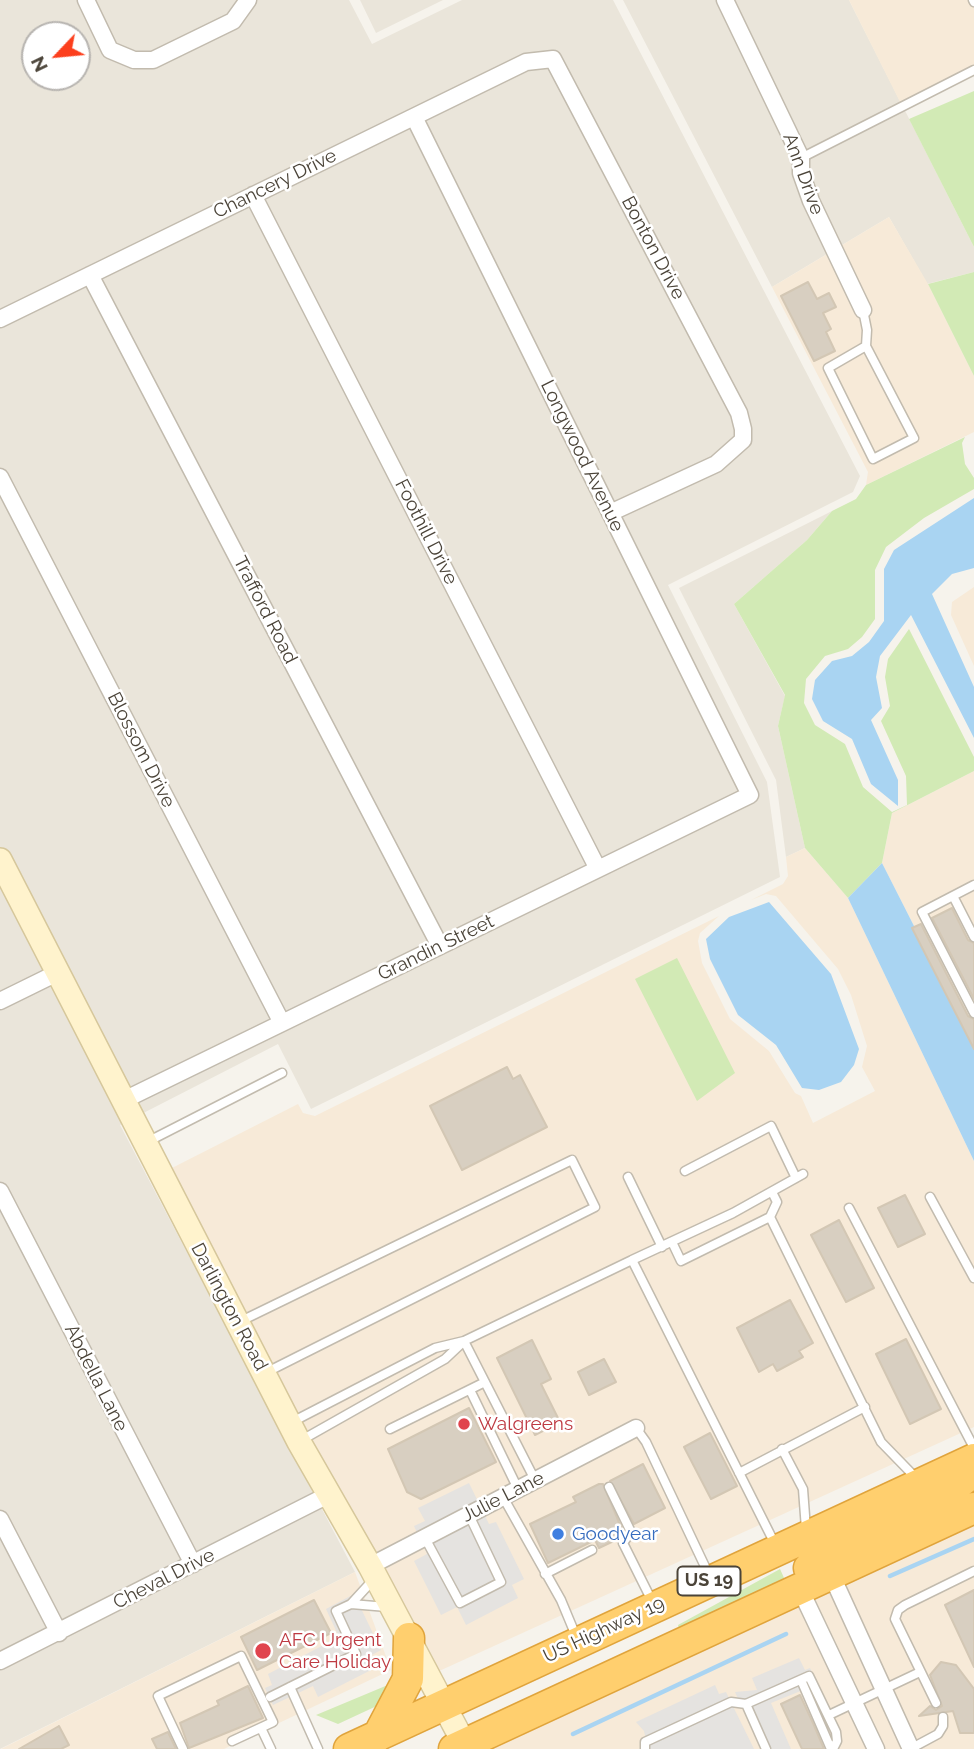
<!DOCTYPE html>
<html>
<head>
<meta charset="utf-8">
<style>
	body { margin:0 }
	#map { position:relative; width:974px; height:1749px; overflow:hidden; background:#f6f3ec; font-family:Raleway,sans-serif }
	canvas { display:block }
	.north { position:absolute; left:21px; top:21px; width:70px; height:70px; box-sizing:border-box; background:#fff; border:2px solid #b7b4b0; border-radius:50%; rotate:244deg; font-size:19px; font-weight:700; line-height:28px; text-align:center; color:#4b4439 }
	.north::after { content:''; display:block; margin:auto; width:24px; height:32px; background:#fc3f1d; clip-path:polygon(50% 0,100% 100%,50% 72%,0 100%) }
</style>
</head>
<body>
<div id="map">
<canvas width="974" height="1749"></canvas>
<div class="north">N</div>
</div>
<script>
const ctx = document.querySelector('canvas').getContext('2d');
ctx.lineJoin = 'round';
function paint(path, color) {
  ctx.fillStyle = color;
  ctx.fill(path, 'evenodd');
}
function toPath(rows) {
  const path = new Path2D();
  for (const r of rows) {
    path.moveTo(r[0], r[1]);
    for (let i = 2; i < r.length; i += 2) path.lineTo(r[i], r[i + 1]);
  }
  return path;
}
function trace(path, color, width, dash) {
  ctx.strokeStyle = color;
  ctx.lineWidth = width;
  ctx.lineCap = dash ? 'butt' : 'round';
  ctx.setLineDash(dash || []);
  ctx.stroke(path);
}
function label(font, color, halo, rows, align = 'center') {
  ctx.font = font + ' Raleway,sans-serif';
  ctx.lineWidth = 5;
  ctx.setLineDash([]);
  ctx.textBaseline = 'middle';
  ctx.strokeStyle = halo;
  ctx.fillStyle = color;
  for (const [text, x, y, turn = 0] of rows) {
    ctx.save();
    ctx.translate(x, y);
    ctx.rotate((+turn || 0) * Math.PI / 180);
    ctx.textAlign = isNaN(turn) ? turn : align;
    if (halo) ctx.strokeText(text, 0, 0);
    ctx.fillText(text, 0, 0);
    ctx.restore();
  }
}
const residential = toPath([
	[0,0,349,0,372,44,462,0,613,0,860,476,853,492,668,585,767,782,780,877,311,1109,278,1044,120,1125,355,1572,0,1749],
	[35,35,77,35,77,77,35,77],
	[360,0,443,0,376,33],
	[623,0,849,0,974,247,974,272,927,284,889,217,772,287],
	[832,511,807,540,734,604,785,696,778,726,805,848,786,857,776,780,679,588]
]);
const commercial = toPath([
	[849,0,974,0,974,69,902,106],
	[889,217,928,284,974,376,974,432,866,485,868,472,772,287],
	[974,587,974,666,951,615,952,602],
	[974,771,974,1044,882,863,892,813],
	[805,848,848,898,974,1161,974,1427,437,1672,335,1491,168,1170,298,1104,303,1113,315,1116,719,916,700,933,698,941,702,963,730,1019,769,1051,795,1093,801,1096,813,1123,875,1091,862,1067,867,1046,851,995,838,969,776,896,766,894,751,900,783,884,788,876,786,857],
	[974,1521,974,1749,482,1749],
	[355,1572,391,1670,224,1749,1,1749]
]);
const green = toPath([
	[974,91,974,247,909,119],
	[974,272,974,376,928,284],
	[965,437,962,443,965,464,974,478,974,489,924,518,886,547,875,570,875,619,862,637,848,649,825,656,806,679,804,703,815,725,845,744,863,787,892,812,907,805,906,776,881,721,890,706,885,677,888,659,909,629,974,757,974,771,892,813,882,863,848,898,805,848,778,726,785,695,734,604,807,540,832,511,856,499,866,485],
	[677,958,735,1073,697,1101,635,979],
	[780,1569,785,1580,679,1629,678,1625],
	[395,1682,381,1704,338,1724,316,1715]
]);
const parking = toPath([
	[469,1483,489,1524,496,1522,524,1579,512,1585,518,1598,466,1625,457,1607,441,1615,414,1561,427,1554,414,1526,425,1521,418,1508],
	[354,1594,381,1650,370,1656,375,1668,318,1697,313,1686,273,1705,265,1688,272,1685,268,1674,339,1637,326,1609],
	[799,1658,805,1670,810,1668,818,1684,771,1703,791,1749,761,1749,735,1692,757,1690,752,1678],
	[715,1685,719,1694,726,1692,754,1749,648,1749,644,1731,636,1722]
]);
const water = toPath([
	[974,498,974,568,952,574,932,594,974,687,974,738,911,615,880,656,876,677,882,708,871,720,898,780,898,806,871,784,852,739,823,721,812,699,815,680,832,661,852,656,869,642,884,621,884,569,894,550],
	[882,863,974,1044,974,1161,848,898],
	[769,902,831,974,859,1049,854,1065,841,1082,819,1090,802,1088,776,1045,738,1015,710,959,706,939,729,917]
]);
const stream = toPath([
	[890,1576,974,1539],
	[573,1734,786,1634]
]);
const building = toPath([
	[808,282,817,299,829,293,836,307,823,313,831,329,826,332,835,351,814,361,781,296,808,282],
	[952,908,968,940,974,943,974,999,932,918,952,908],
	[921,924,968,1016,974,1019,974,1049,912,928,921,924],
	[507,1067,513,1079,520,1075,547,1127,462,1170,430,1106,507,1067],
	[905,1195,925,1234,898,1247,878,1208,905,1195],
	[839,1220,874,1288,846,1302,811,1235,839,1220],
	[790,1300,813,1343,799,1351,803,1357,777,1371,773,1364,759,1372,737,1328,790,1300],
	[906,1339,941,1409,910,1424,876,1354,906,1339],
	[532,1340,551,1379,541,1384,560,1422,535,1435,497,1358,532,1340],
	[604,1359,616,1382,589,1395,578,1372,604,1359],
	[469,1408,496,1462,421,1499,407,1492,388,1449,469,1408],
	[710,1433,737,1486,711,1499,684,1447,710,1433],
	[643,1464,665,1508,634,1524,610,1481,643,1464],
	[599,1484,603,1484,623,1532,618,1539,599,1548,595,1540,548,1563,530,1524,576,1502,573,1497,599,1484],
	[974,1590,974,1667,945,1605,974,1590],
	[314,1600,331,1633,257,1670,241,1637,314,1600],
	[941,1662,956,1665,974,1689,974,1733,960,1733,953,1711,919,1716,930,1706,936,1710,942,1706,930,1675,941,1662],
	[248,1686,263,1718,189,1748,180,1723,219,1705,217,1701,248,1686],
	[800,1695,813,1723,824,1749,802,1749,781,1704,800,1695],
	[59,1726,69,1745,61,1749,19,1749,59,1726],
	[168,1732,176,1749,157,1749,152,1739,168,1732]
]);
const lane = toPath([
	[973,0,974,2],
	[801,158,974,70],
	[863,310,867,330,866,346,914,438,873,459,828,368,866,346],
	[974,885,922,912,974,1013],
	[953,896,974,937],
	[147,1142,282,1073],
	[685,1171,771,1126,796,1178],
	[628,1177,662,1247],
	[930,1197,974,1278],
	[849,1208,974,1448],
	[770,1217,881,1442,916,1478],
	[672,1242,681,1261,770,1217,777,1202,772,1192],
	[632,1260,733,1213,803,1174],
	[241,1321,572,1160,595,1207,267,1372],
	[464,1341,535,1480],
	[470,1390,518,1489],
	[290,1423,435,1348,464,1341,632,1260,775,1544],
	[636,1428,646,1442,709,1575],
	[390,1429,485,1382],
	[300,1441,445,1359,462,1343],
	[782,1449,803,1489,806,1529],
	[739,1473,865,1407],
	[609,1487,631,1532,623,1543,652,1601],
	[503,1497,561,1600,576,1636],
	[425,1538,460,1603,501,1582,469,1515],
	[545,1574,592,1550],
	[351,1604,387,1607],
	[801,1680,831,1749],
	[290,1687,318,1749],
	[270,1697,356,1654,336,1611,351,1604,373,1580],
	[936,1703,895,1619,898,1610,905,1605,974,1571],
	[746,1704,766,1749],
	[829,1715,920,1672],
	[261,1728,271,1749],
	[183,1749,158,1696,241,1656,273,1722,232,1741],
	[645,1749,645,1742,731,1702,746,1704,809,1676,836,1732,837,1741,833,1749],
	[910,1749,938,1734,943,1726,943,1717]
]);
const street = toPath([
	[86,0,110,50,134,60,153,60,233,21,248,0],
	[725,0,801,158,801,173,811,201,863,310],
	[253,195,598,869],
	[90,275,440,946],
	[0,319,526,62,553,59,739,413,743,429,743,440,716,464,610,513],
	[0,477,282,1023],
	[0,1001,57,973],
	[122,1101,750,795,414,117],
	[0,1191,193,1564],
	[0,1519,59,1633],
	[370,1566,636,1428],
	[831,1574,911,1749],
	[799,1587,876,1749],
	[0,1661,328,1495]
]);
const secondary = toPath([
	[0,860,299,1442,370,1566,467,1749]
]);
const highway = toPath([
	[809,1568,837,1548,931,1504,968,1476],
	[378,1736,408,1679,409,1638],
	[349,1749,974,1459],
	[454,1749,974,1508]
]);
const markers = [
	[464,1424,7,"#e0444e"],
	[558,1534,7,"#3f7fe0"],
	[263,1651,9,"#e0444e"]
];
const shields = [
	[709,1581,63]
];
const shieldNames = [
	["US 19",709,1581]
];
const streetNames = [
	["Ann Drive",803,174,70],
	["Chancery Drive",275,184,-26],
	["Bonton Drive",653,248,62],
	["Longwood Avenue",582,456,64],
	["Foothill Drive",426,532,63],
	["Trafford Road",265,610,63],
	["Blossom Drive",141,750,63],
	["Grandin Street",436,948,-26],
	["Darlington Road",229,1307,62],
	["Abdella Lane",96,1378,63],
	["Julie Lane",503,1497,-27],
	["Cheval Drive",164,1579,-27],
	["US Highway 19",604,1630,-25]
];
const healthNames = [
	["Walgreens",478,1424],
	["AFC Urgent",279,1640],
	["Care Holiday",279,1662]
];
const shopNames = [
	["Goodyear",572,1534]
];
paint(residential, '#eae5da');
paint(commercial, '#f7ead8');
paint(green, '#d2eab5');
paint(parking, '#e5e3e0');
paint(water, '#a9d4f2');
trace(stream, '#a9d4f2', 4.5);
paint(building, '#d8cfc1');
trace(building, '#d3c7b4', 2);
trace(lane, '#c2bbae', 11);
trace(street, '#c2bbae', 19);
trace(secondary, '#d6c79b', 26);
trace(highway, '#e0a43c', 33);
trace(lane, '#fff', 8);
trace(street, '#fff', 16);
trace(secondary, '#fff3cd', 23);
trace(highway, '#ffcf6e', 30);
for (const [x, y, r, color] of markers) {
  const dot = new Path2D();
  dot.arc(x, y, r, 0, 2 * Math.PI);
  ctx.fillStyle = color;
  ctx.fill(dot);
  trace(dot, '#fff', 2.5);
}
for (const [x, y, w] of shields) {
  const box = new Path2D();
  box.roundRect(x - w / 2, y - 14.5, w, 29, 5);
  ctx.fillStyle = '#fff';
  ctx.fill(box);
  trace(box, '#4b4439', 2);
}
label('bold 18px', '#4b4439', null, shieldNames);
label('19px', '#4b4439', '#fff', streetNames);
label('19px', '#be3a42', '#fff', healthNames, 'left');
label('19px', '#366cbe', '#fff', shopNames, 'left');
</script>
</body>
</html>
